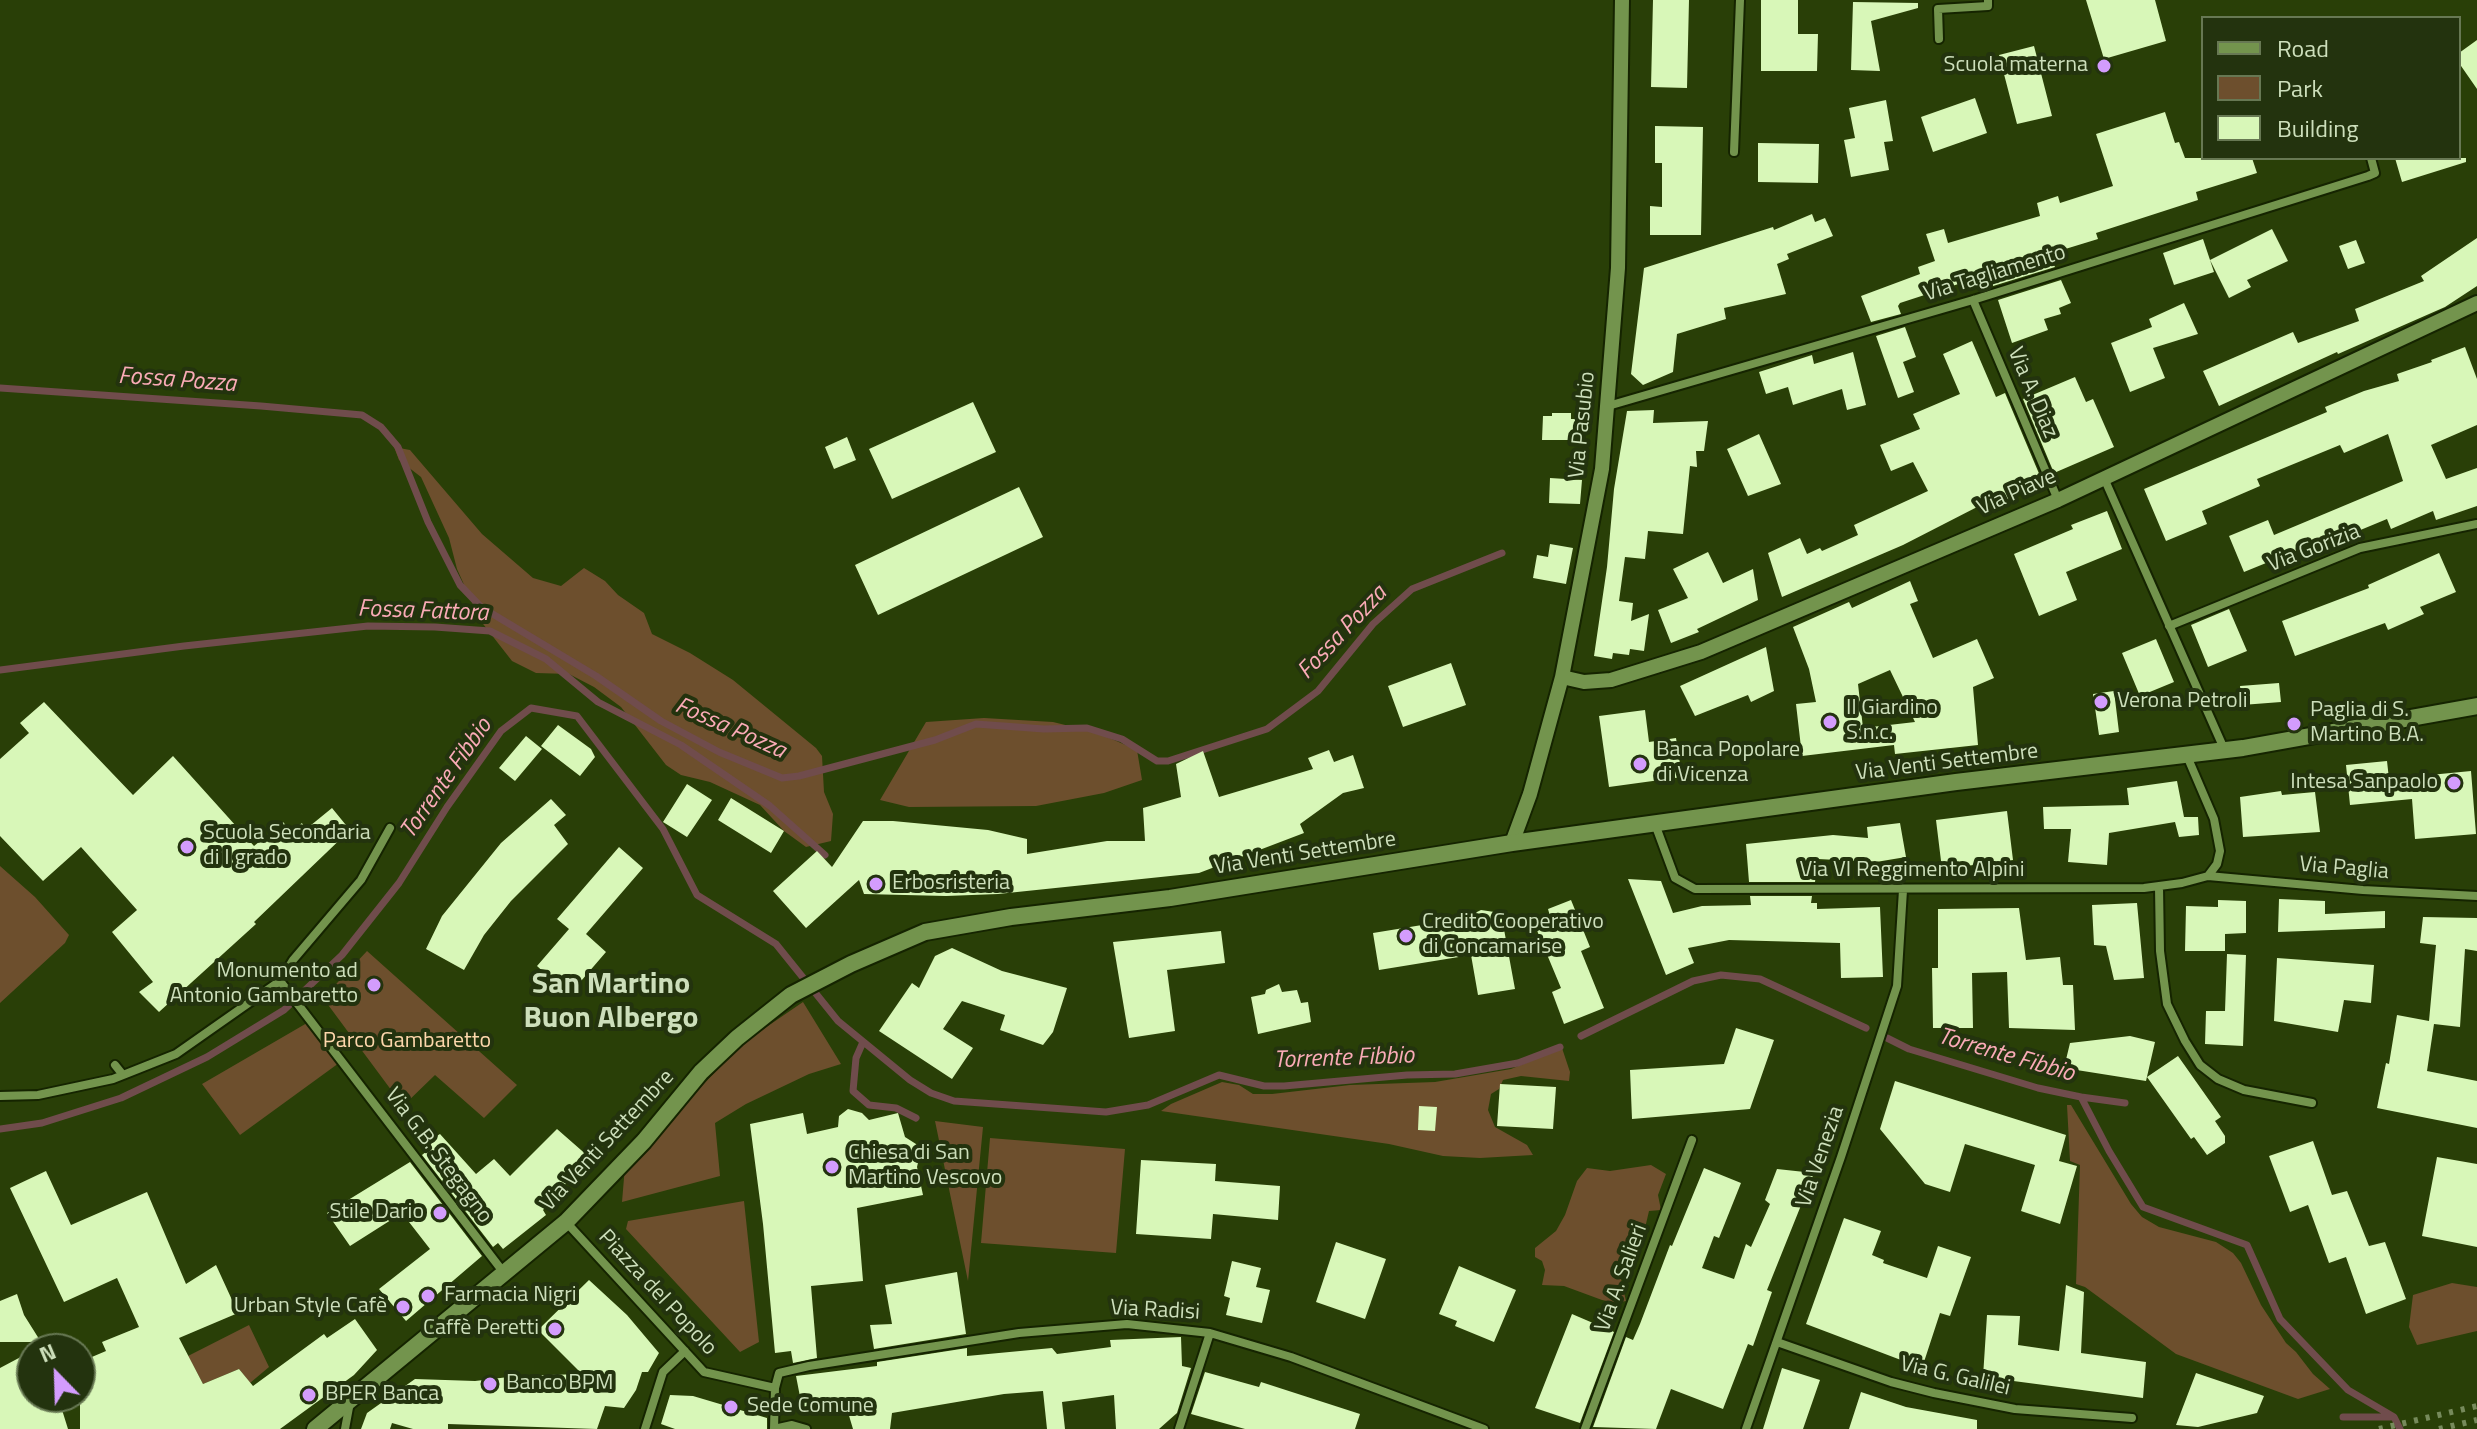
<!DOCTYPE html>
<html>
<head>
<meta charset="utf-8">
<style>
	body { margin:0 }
	#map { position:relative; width:2477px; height:1429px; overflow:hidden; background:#293f07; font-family:"Titillium Web",sans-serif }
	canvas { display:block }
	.legend { position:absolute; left:2201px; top:16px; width:260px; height:144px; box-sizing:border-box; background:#23330e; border:2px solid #677853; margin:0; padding:10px 14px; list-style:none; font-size:24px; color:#cddfbb }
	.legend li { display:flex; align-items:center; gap:16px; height:40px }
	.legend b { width:40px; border:2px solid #677853 }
	.north { position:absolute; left:16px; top:1333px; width:80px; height:80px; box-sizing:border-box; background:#23330e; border:2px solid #677853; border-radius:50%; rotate:337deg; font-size:22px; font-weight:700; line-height:32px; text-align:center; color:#cddfbb }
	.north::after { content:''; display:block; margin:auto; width:28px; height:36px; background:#d39cfd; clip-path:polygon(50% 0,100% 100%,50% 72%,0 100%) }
</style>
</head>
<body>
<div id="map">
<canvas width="2477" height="1429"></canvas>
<ul class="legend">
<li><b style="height:10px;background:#73944d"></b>Road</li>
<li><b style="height:22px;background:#6d4f2d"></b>Park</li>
<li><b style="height:22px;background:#d8f7b8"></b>Building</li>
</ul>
<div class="north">N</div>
</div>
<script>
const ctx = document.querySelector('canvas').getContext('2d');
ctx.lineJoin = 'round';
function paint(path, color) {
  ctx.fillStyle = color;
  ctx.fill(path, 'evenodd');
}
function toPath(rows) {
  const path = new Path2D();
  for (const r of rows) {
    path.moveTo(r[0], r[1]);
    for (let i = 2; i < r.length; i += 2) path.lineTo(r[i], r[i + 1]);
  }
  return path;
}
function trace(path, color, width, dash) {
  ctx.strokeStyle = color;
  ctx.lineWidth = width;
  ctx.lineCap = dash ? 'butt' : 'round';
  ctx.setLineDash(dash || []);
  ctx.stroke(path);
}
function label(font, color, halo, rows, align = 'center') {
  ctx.font = font + ' "Titillium Web",sans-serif';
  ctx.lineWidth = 8;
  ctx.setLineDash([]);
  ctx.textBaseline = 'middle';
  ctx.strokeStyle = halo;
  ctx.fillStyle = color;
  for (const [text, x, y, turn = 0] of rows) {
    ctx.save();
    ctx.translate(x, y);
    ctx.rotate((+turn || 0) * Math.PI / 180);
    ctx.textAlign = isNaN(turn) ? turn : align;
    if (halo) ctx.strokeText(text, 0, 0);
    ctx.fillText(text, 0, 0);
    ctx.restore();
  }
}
const green = toPath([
	[394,447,410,450,482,534,533,578,561,586,584,568,605,581,618,595,644,613,652,634,690,653,733,680,816,748,822,756,824,792,833,814,831,841,806,847,784,831,760,805,710,782,681,775,666,765,621,707,594,687,569,674,536,673,512,661,480,620,457,569,449,538,421,477,399,460],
	[984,718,1053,722,1098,733,1137,750,1142,780,1104,793,1036,806,909,807,880,800,926,722],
	[0,866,35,897,69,935,65,943,0,1003],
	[367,951,517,1085,484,1118,435,1075,403,1106,323,998],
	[803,1002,841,1064,809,1074,746,1104,715,1123,720,1176,622,1202,625,1166,743,1043],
	[307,1023,339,1063,240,1135,202,1084],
	[1562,1048,1570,1072,1569,1081,1521,1076,1503,1080,1499,1089,1491,1094,1488,1110,1495,1127,1527,1145,1533,1155,1480,1158,1443,1156,1389,1144,1161,1111,1171,1104,1222,1082,1239,1085,1253,1094,1272,1094,1350,1085,1435,1082,1511,1069],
	[2067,1105,2071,1105,2131,1204,2142,1217,2159,1227,2216,1242,2233,1253,2241,1263,2261,1305,2286,1343,2296,1352,2313,1374,2330,1389,2298,1399,2176,1354,2085,1287,2076,1284,2080,1165,2070,1161],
	[935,1121,983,1127,968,1281],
	[990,1138,1125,1149,1116,1253,981,1243],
	[1651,1165,1666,1174,1658,1195,1661,1210,1649,1211,1642,1241,1624,1266,1621,1279,1626,1301,1616,1303,1602,1300,1564,1286,1542,1285,1545,1270,1542,1261,1535,1257,1535,1248,1556,1231,1565,1215,1577,1181,1587,1168,1610,1171],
	[744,1201,759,1342,740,1352,626,1229,628,1221],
	[2452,1283,2477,1287,2477,1331,2417,1345,2409,1327,2413,1295],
	[249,1325,269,1367,250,1383,239,1369,203,1384,188,1356]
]);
const stream = toPath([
	[0,388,261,406,362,415,381,427,398,447,428,522,460,585,481,607,596,676,661,721,719,752,782,778,799,776,935,740,976,724,1044,729,1087,728,1122,739,1157,761,1168,761,1267,729,1318,691,1373,624,1412,589,1502,553],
	[0,670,184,646,368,626,435,627,490,631,546,659,598,702,681,745,770,806,825,855],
	[1581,1036,1693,981,1721,975,1760,979,1866,1028],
	[1887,1038,1909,1049,2038,1088,2081,1097,2109,1151,2143,1207,2247,1245,2280,1319,2348,1390,2394,1417,2400,1429],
	[863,1042,856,1058,853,1091,869,1105,896,1108,916,1118],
	[2081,1097,2125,1103],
	[0,1129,42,1123,121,1098,207,1057,284,1010,342,955,399,883,447,807,501,731,531,708,577,716,663,829,697,895,776,944,838,1021,910,1080,931,1093,954,1101,1106,1112,1148,1105,1219,1075,1264,1086,1284,1086,1407,1075,1455,1074,1518,1063,1560,1047],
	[2343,1417,2393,1417]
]);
const building = toPath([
	[1653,0,1689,0,1687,88,1651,87],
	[1761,0,1798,0,1798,34,1818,34,1817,71,1761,71],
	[2086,0,2155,0,2166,41,2104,59],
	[1853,2,1918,3,1918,8,1871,21,1880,71,1851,70],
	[2477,40,2477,89,2459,63,2459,53],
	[2034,46,2052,116,2017,124,1999,55],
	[1975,98,1987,133,1933,152,1921,117],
	[1886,100,1893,141,1884,142,1889,170,1851,177,1844,140,1855,138,1849,108],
	[2165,112,2175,143,2179,142,2185,158,2252,158,2257,173,2196,192,2198,200,2096,233,2098,239,2049,254,2055,267,1993,286,1989,274,1900,303,1898,306,1901,314,1871,322,1861,296,1920,274,1918,267,1935,261,1926,234,1944,229,1948,243,2040,216,2037,203,2058,196,2060,203,2113,186,2096,134],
	[1655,126,1703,127,1701,235,1650,235,1650,206,1662,207,1662,163,1655,163],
	[1758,143,1819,144,1818,183,1758,182],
	[2395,158,2466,158,2466,162,2402,182],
	[1812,214,1815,222,1825,218,1833,236,1787,254,1789,259,1777,264,1786,294,1724,308,1726,319,1677,334,1673,372,1643,385,1631,374,1644,268,1773,227,1774,230],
	[2272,229,2288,261,2247,280,2251,287,2229,298,2210,260],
	[2477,238,2477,286,2445,307,2338,354,2337,352,2219,406,2203,371,2293,332,2298,343,2359,321,2355,309,2424,281,2421,276],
	[2203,239,2214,272,2174,285,2163,253],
	[2356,240,2365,263,2348,269,2339,246],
	[2061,280,2071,303,2059,308,2061,314,2044,319,2048,330,2012,343,1998,300],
	[2184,303,2198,334,2153,348,2165,378,2130,392,2111,343,2152,327,2149,319],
	[1905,327,1916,357,1903,362,1914,392,1898,398,1876,336],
	[1972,341,1996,397,2005,393,2043,483,1984,512,1981,505,1903,545,1782,597,1768,553,1800,538,1807,554,1820,548,1822,551,1858,535,1854,525,1928,491,1913,462,1891,471,1880,445,1920,429,1913,414,1960,394,1943,354],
	[2465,347,2477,379,2477,425,2431,445,2446,479,2477,468,2477,506,2436,520,2433,511,2391,529,2387,519,2300,555,2298,550,2244,572,2229,536,2268,520,2274,535,2403,481,2388,434,2344,453,2340,445,2257,479,2260,486,2202,511,2207,524,2166,541,2144,489,2327,412,2325,407,2364,391,2399,381,2397,374,2432,362,2431,360],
	[1853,352,1866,405,1847,410,1842,389,1793,405,1788,387,1766,394,1759,372,1812,355,1814,364],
	[2075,377,2086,402,2093,399,2114,447,2054,473,2023,399],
	[973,402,996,452,892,499,869,449],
	[1654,410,1653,423,1708,421,1704,451,1696,451,1697,467,1690,466,1683,534,1648,531,1645,559,1625,557,1619,601,1633,603,1631,621,1649,614,1644,651,1630,649,1629,655,1613,653,1612,659,1594,656,1607,567,1614,489,1627,411],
	[1552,413,1571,413,1571,419,1575,419,1575,440,1542,440,1543,416,1552,416],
	[1759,434,1781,484,1748,496,1727,449],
	[847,437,856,460,834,469,825,447],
	[1550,478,1582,480,1580,504,1549,503],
	[1019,487,1043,537,878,615,855,565],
	[2107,511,2122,549,2066,572,2077,600,2039,616,2014,554,2073,529,2071,525],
	[1550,544,1573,548,1566,584,1533,578,1537,555,1548,557],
	[1708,552,1723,583,1753,569,1758,600,1697,629,1699,632,1671,643,1658,610,1688,598,1673,569],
	[2439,553,2456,592,2420,607,2424,614,2388,630,2385,623,2295,656,2282,621,2369,588,2368,585],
	[1910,581,1918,601,1910,604,1933,658,1977,639,1994,678,1973,687,1978,745,1895,754,1894,745,1802,756,1796,704,1816,702,1809,669,1793,627,1849,602,1852,608],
	[1890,670,1915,722,1863,728,1858,684],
	[2229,609,2247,651,2208,667,2191,625],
	[2156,639,2174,682,2140,696,2122,653],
	[1766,647,1774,691,1751,702,1748,695,1695,716,1680,686],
	[1451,663,1466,705,1403,727,1388,686],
	[2279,683,2281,702,2242,705,2240,686],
	[2114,691,2119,732,2099,735,2093,694],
	[44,702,133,795,173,756,254,846,283,822,291,831,302,823,305,830,332,808,350,830,254,922,256,924,159,1012,139,992,153,982,112,932,137,910,81,847,43,881,0,836,0,759,29,733,20,723],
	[1645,710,1649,742,1676,738,1682,777,1609,787,1599,716],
	[558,725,591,749,595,757,580,776,541,746],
	[526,736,542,749,515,781,499,768],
	[1329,750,1334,762,1353,755,1364,788,1343,793,1300,824,1304,833,1199,873,998,894,946,896,864,894,859,880,806,928,773,891,817,851,832,867,863,821,893,821,988,830,1027,839,1027,854,1107,841,1145,841,1143,808,1181,797,1176,764,1203,751,1219,797,1313,769,1308,758],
	[2387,761,2389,779,2471,771,2476,834,2415,839,2412,799,2350,805,2346,765],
	[2177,781,2184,817,2198,817,2199,835,2179,837,2175,822,2109,833,2107,865,2068,862,2071,829,2044,829,2043,807,2129,805,2127,788],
	[687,784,712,800,687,837,663,822],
	[2281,791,2282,795,2315,792,2320,832,2243,837,2240,797],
	[731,798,784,831,771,853,718,820],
	[551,799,566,815,554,825,568,844,511,901,484,935,464,970,426,949,442,916,501,843],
	[2007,811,2013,860,1942,869,1936,820],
	[1900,823,1906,857,1876,862,1818,859,1815,882,1749,882,1746,844,1833,835,1868,838,1867,827],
	[619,847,643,868,586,934,606,952,569,995,537,966,569,929,557,919],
	[1628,879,1661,881,1673,913,1702,906,1751,905,1750,896,1812,896,1811,903,1817,903,1817,909,1880,907,1883,977,1841,978,1840,943,1729,940,1688,948,1694,963,1666,975],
	[2279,899,2325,901,2325,914,2385,911,2385,928,2278,932],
	[1571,900,1590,947,1581,951,1604,1008,1564,1024,1552,992,1561,988,1533,921,1550,916,1548,909],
	[2218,900,2246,901,2246,933,2225,934,2225,951,2185,951,2186,906,2218,907],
	[2137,903,2144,978,2114,980,2106,946,2094,945,2092,905],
	[2019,908,2026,960,2060,957,2063,985,2073,985,2075,1030,2009,1028,2007,972,1972,973,1973,1028,1933,1028,1932,968,1938,968,1938,909],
	[1481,910,1501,913,1515,989,1478,995,1471,955,1379,970,1373,933,1465,918],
	[2423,917,2477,918,2477,951,2465,949,2460,1027,2434,1024,2427,1071,2477,1081,2477,1128,2377,1108,2386,1063,2389,1064,2397,1015,2429,1021,2436,945,2420,943],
	[1221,931,1225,963,1167,970,1175,1031,1129,1038,1113,942],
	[952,948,1002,971,1067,988,1053,1032,1043,1045,1000,1030,1005,1015,962,1001,943,1029,973,1048,952,1079,879,1031,912,983,919,988,935,956],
	[2227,954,2246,955,2243,1046,2205,1044,2206,1011,2225,1011],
	[2277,958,2374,965,2371,1003,2344,1000,2338,1032,2274,1021],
	[1279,984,1282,992,1297,990,1301,1003,1308,1002,1311,1022,1258,1034,1251,997,1265,994,1266,990],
	[1736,1028,1774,1040,1750,1109,1632,1119,1630,1070,1724,1064],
	[2130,1036,2155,1042,2146,1081,2064,1068,2070,1043],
	[2178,1056,2221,1117,2215,1121,2225,1136,2225,1143,2207,1155,2194,1137,2191,1139,2147,1077],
	[1895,1081,2066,1135,2059,1161,2077,1166,2060,1224,2021,1211,2035,1165,1965,1144,1950,1192,1925,1184,1880,1129],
	[1500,1084,1556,1087,1553,1129,1497,1126],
	[1419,1106,1437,1107,1435,1131,1418,1130],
	[848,1109,862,1113,869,1120,898,1113,905,1137,916,1144,920,1154,917,1167,923,1195,857,1208,863,1281,811,1286,817,1358,793,1363,791,1351,775,1353,763,1224,750,1124,803,1113,807,1134,838,1127,839,1116],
	[557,1129,589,1157,543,1210,546,1215,503,1249,498,1243,493,1247,422,1155,427,1151,422,1145,440,1134,476,1174,494,1159,510,1176],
	[2313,1141,2332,1195,2347,1191,2369,1246,2385,1242,2406,1299,2366,1314,2346,1257,2329,1263,2308,1205,2290,1212,2269,1156],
	[2437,1157,2477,1164,2477,1247,2422,1236],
	[1141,1160,1216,1164,1215,1181,1280,1186,1278,1220,1213,1214,1211,1239,1136,1234],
	[410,1162,482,1256,406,1321,379,1289,430,1249,402,1213,350,1246,327,1213],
	[1704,1168,1741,1183,1719,1238,1714,1236,1702,1268,1734,1279,1746,1244,1751,1247,1770,1204,1765,1200,1777,1169,1814,1173,1767,1290,1772,1292,1753,1346,1748,1344,1723,1409,1671,1389,1656,1429,1593,1427,1626,1337,1633,1340,1640,1324,1670,1245,1672,1246],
	[46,1171,71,1225,147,1192,186,1284,216,1265,238,1313,179,1338,203,1384,239,1369,253,1386,324,1334,327,1338,355,1319,377,1350,354,1375,280,1429,80,1429,80,1362,106,1351,102,1342,139,1327,117,1278,64,1302,10,1188],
	[1844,1218,1881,1231,1872,1255,1884,1260,1883,1263,1927,1278,1938,1246,1971,1257,1950,1316,1940,1313,1922,1368,1806,1324],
	[1336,1242,1386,1259,1365,1319,1316,1302],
	[1232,1261,1261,1268,1256,1287,1270,1290,1262,1323,1226,1315,1230,1298,1224,1296],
	[1459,1266,1516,1290,1494,1342,1455,1326,1457,1321,1439,1314],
	[957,1272,966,1334,874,1349,870,1325,892,1324,885,1285],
	[589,1280,627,1315,659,1353,648,1372,642,1372,636,1390,624,1408,605,1406,597,1429,448,1424,448,1429,413,1429,392,1423,390,1429,361,1429,367,1413,415,1379,475,1381,517,1376,582,1374,538,1330],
	[2066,1285,2084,1292,2081,1353,2146,1362,2143,1398,1983,1377,1987,1315,2020,1316,2018,1345,2059,1351],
	[17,1294,24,1315,41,1342,0,1342,0,1301],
	[1572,1314,1614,1332,1580,1423,1535,1408],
	[1181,1337,1182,1366,1191,1368,1177,1413,1159,1429,1116,1429,1114,1395,1062,1402,1065,1429,1047,1429,1043,1391,1004,1394,892,1413,890,1429,853,1429,847,1409,835,1411,833,1402,802,1407,796,1376,877,1366,877,1362,967,1348,967,1356,1052,1348,1057,1354,1111,1347,1110,1340],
	[32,1351,32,1397,58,1397,68,1429,0,1429,0,1368],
	[1782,1368,1820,1380,1803,1429,1763,1429],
	[1205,1372,1259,1387,1261,1382,1360,1414,1355,1429,1245,1429,1191,1414],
	[2196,1373,2264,1396,2257,1413,2198,1427,2176,1425],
	[1861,1392,1906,1407,1977,1420,1977,1429,1849,1429],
	[670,1395,693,1396,767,1418,767,1429,675,1429,661,1424]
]);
const minor = toPath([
	[1939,39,1938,9,1988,6,1988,0],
	[1734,152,1740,0],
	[1973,300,2058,500],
	[1608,406,1973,300,2368,176,2375,173,2371,158],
	[2104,478,2225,751],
	[2169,626,2360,548,2477,524],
	[2187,756,2214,819,2220,851,2217,864,2208,876],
	[1655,824,1675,878,1695,889,2144,888,2182,883,2208,876,2363,890,2477,896],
	[2159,887,2160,951,2167,1004,2185,1041,2200,1065,2218,1079,2244,1090,2312,1103],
	[280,981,504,1273],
	[115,1065,123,1075],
	[0,1096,38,1095,113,1079,176,1054,280,981,293,960,361,880,390,828],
	[566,1222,704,1372,775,1388],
	[1777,1342,1891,1382,1934,1393,2015,1409,2132,1418],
	[345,1429,350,1402],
	[645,1429,663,1372,685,1351],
	[774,1429,775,1388,779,1373,809,1366,1019,1333,1127,1324,1210,1333,1291,1357,1484,1429],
	[774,1429,792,1425,806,1429],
	[1179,1429,1210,1333],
	[1585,1429,1692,1140],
	[1746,1429,1841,1157,1897,986,1903,890]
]);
const tertiary = toPath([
	[1562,677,1584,682,1611,680,1701,652,2058,500,2477,303],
	[1512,843,1530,794,1562,677,1602,469,1618,268,1622,0]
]);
const secondary = toPath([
	[315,1429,566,1222,644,1141,701,1072,737,1038,791,995,851,964,925,932,1011,917,1170,898,1512,843,1956,782,2243,748,2477,706]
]);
const rail = toPath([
	[2379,1429,2477,1406],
	[2439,1429,2477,1420]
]);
const markers = [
	[2104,66,8,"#d39cfd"],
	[2101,702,8,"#d39cfd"],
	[1830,722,8,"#d39cfd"],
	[2294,724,8,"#d39cfd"],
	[1640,764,8,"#d39cfd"],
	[2454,783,8,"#d39cfd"],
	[187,847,8,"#d39cfd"],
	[876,884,8,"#d39cfd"],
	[1406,936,8,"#d39cfd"],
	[374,985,8,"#d39cfd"],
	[832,1167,8,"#d39cfd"],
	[440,1213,8,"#d39cfd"],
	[428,1296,8,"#d39cfd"],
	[403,1307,8,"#d39cfd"],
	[555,1329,8,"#d39cfd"],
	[490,1384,8,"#d39cfd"],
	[309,1395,8,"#d39cfd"],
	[731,1407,8,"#d39cfd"]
];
const poiNames = [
	["Scuola materna",2088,66,"right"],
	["Verona Petroli",2117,702],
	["Il Giardino",1846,709],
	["S.n.c.",1846,734],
	["Paglia di S.",2310,711],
	["Martino B.A.",2310,736],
	["Banca Popolare",1656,751],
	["di Vicenza",1656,776],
	["Intesa Sanpaolo",2438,783,"right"],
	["Scuola Secondaria",203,834],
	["di I grado",203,859],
	["Erbosristeria",892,884],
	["Credito Cooperativo",1422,923],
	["di Concamarise",1422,948],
	["Monumento ad",358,972,"right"],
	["Antonio Gambaretto",358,997,"right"],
	["Chiesa di San",848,1154],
	["Martino Vescovo",848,1179],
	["Stile Dario",424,1213,"right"],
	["Farmacia Nigri",444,1296],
	["Urban Style Cafè",387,1307,"right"],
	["Caffè Peretti",539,1329,"right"],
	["Banco BPM",506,1384],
	["BPER Banca",325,1395],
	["Sede Comune",747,1407]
];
const streetNames = [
	["Via Tagliamento",1995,274,-17],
	["Via A. Diaz",2032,393,67],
	["Via Pasubio",1583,425,-84],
	["Via Piave",2017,493,-24],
	["Via Gorizia",2314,549,-21],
	["Via Venti Settembre",1947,763,-7],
	["Via Venti Settembre",1305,854,-9],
	["Via Paglia",2344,869,5],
	["Via VI Reggimento Alpini",1912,871],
	["Via Venti Settembre",608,1141,-47],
	["Via G.B. Stegagno",438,1156,53],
	["Via Venezia",1821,1157,-71],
	["Via A. Salieri",1622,1278,-70],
	["Piazza del Popolo",657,1293,47],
	["Via Radisi",1155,1311,3],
	["Via G. Galilei",1955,1377,13]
];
const parkNames = [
	["Parco Gambaretto",407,1042]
];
const waterNames = [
	["Fossa Pozza",177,381,4],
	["Fossa Fattora",423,612,2],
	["Fossa Pozza",1343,633,-47],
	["Fossa Pozza",730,729,24],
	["Torrente Fibbio",447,779,-55],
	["Torrente Fibbio",2006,1056,16],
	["Torrente Fibbio",1344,1059,-2]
];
const districtNames = [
	["San Martino",611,986],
	["Buon Albergo",611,1020]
];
paint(green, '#6d4f2d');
trace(stream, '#704c4c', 7);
paint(building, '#d8f7b8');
trace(minor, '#152400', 12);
trace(tertiary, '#152400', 18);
trace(secondary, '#152400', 20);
trace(minor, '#73944d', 8);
trace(tertiary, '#73944d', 14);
trace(secondary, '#73944d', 16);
trace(rail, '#768a5b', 6, [4, 8]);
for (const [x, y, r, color] of markers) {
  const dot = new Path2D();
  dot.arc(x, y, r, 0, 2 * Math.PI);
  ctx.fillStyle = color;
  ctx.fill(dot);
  trace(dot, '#23330e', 3);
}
label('22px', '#cddfbb', '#23330e', poiNames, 'left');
label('22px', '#cddfbb', '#23330e', streetNames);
label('22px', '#fed7ac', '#23330e', parkNames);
label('italic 24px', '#faabb7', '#23330e', waterNames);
label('bold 30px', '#cddfbb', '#23330e', districtNames);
</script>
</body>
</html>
